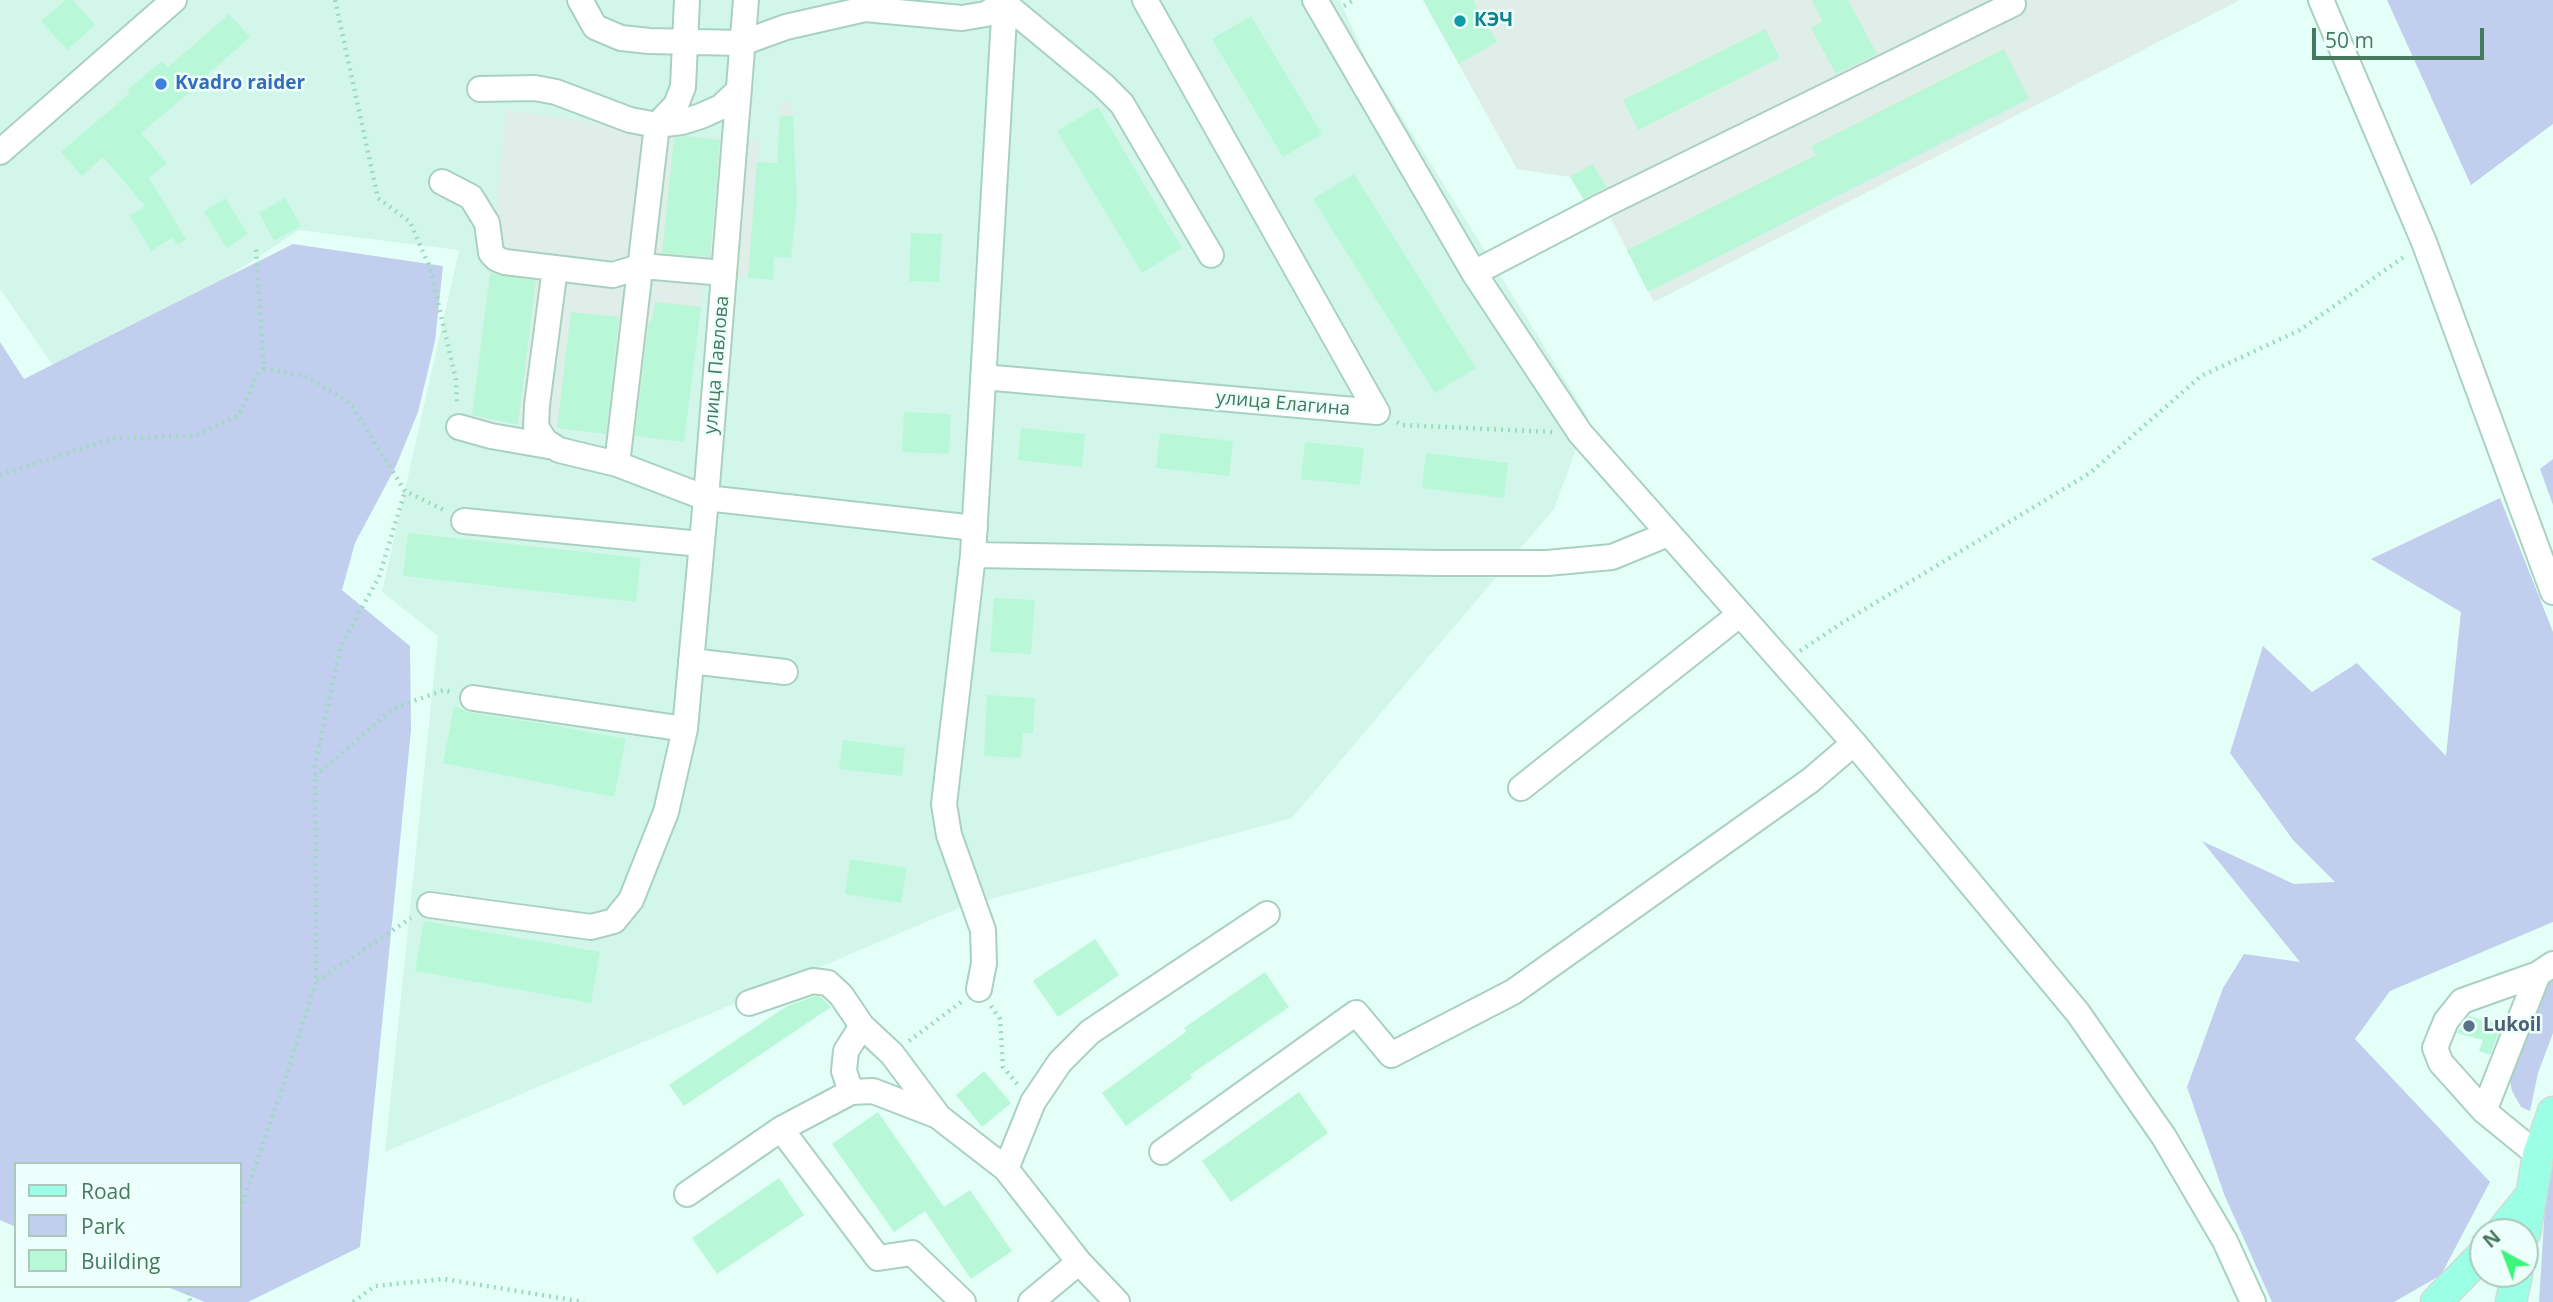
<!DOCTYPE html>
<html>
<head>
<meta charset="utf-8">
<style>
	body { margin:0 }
	#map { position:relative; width:2553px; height:1302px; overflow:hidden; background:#e4fff7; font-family:"Open Sans",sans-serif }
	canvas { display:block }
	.legend { position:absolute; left:14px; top:1162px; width:228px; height:126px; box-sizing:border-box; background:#edfffa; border:2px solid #aacabc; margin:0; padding:9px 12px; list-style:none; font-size:21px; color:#467a5f }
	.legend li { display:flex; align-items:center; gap:14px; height:35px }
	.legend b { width:35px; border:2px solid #aacabc }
	.north { position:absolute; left:2469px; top:1218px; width:70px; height:70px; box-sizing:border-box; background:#edfffa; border:2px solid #aacabc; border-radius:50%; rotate:319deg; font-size:19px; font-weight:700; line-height:28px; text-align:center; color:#467a5f }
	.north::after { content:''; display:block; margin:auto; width:24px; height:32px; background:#3df57c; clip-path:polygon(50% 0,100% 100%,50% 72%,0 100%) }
	.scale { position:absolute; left:2312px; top:28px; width:172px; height:32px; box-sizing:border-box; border:4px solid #467a5f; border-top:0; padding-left:9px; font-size:21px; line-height:24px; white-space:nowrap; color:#467a5f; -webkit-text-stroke:5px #edfffa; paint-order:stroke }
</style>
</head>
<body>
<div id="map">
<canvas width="2553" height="1302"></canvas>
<ul class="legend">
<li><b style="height:9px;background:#9bffe6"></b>Road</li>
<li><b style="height:19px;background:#c1ceee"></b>Park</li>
<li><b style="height:19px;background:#b9f7d9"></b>Building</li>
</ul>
<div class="north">N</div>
<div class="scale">50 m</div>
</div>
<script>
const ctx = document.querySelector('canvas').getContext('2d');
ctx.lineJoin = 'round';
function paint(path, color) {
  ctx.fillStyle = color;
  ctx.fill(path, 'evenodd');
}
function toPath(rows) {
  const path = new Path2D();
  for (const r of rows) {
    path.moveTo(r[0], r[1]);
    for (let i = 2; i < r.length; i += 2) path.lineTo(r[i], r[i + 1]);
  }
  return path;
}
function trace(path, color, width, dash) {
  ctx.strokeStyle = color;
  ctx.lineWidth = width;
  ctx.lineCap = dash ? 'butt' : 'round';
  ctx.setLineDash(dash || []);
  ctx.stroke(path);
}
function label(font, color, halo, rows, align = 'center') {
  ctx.font = font + ' "Open Sans",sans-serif';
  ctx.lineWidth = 5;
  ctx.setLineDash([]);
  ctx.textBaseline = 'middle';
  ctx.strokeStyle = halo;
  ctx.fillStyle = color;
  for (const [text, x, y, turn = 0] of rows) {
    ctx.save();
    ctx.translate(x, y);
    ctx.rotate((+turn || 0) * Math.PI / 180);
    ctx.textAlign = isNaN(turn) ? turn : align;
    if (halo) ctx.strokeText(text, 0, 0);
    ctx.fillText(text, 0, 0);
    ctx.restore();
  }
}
const residential = toPath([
	[0,0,1340,0,1366,59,1588,417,1554,509,1292,818,959,908,385,1152,438,636,382,592,459,250,299,230,66,384,0,289]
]);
const industrial = toPath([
	[1423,0,2240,0,1654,302,1598,194,1585,202,1570,177,1517,169],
	[781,102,792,103,797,202,791,258,774,257,773,280,705,272,684,442,472,419,490,273,506,110,675,135,760,141,757,162,777,163]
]);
const green = toPath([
	[2387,0,2553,0,2553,124,2471,185],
	[293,244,443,266,435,341,418,412,396,466,355,543,342,590,410,646,411,730,360,1247,248,1302,205,1302,165,1286,240,1286,240,1164,16,1164,16,1227,0,1220,0,342,24,379],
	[2553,459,2553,505,2540,469],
	[2500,498,2553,632,2553,922,2390,991,2355,1039,2490,1182,2441,1275,2394,1302,2272,1302,2224,1194,2187,1087,2223,988,2244,954,2300,962,2202,841,2294,884,2335,882,2293,840,2230,753,2263,646,2312,692,2357,663,2446,756,2461,612,2371,559],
	[2553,973,2553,1033,2538,1073,2530,1111,2521,1107,2512,1091,2510,1081],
	[2553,1160,2553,1302,2539,1302,2547,1173]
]);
const building = toPath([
	[66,0,73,0,95,25,67,50,41,21],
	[1423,0,1473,0,1497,42,1459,64],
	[1812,0,1848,0,1877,54,1836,74,1811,28,1822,22],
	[229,14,250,37,188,92,189,93,141,133,167,163,149,178,186,239,178,245,172,238,151,251,130,216,145,206,103,157,82,176,61,152,130,93,127,90,162,61,168,67],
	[1251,16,1322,134,1283,157,1212,39],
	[1765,29,1780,58,1638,130,1623,100],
	[2004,49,2029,99,1648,292,1627,250,1816,155,1811,146],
	[1098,107,1182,248,1142,273,1057,131],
	[780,116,793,116,797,202,791,258,774,257,773,280,748,278,757,162,777,163],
	[687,136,720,140,710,257,662,253,674,138],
	[1592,164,1607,187,1584,199,1570,177],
	[1354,174,1476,368,1435,393,1313,199],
	[225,198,248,234,227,248,204,212],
	[285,198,301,226,274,241,259,213],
	[911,233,942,234,939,282,909,281],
	[490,273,536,281,518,425,472,415],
	[655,302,701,307,684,442,635,436,649,321,652,321],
	[571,312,619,317,606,434,557,428],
	[904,412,951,414,949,454,902,452],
	[1021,428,1085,434,1082,467,1018,460],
	[1160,433,1233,441,1229,476,1156,468],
	[1305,442,1364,448,1360,485,1301,479],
	[1426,453,1508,463,1504,498,1422,488],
	[408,533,641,558,636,602,403,576],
	[994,598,1035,600,1031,654,990,652],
	[987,695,1035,698,1033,733,1023,733,1021,758,984,756],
	[454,706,471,713,552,725,626,739,614,797,443,763],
	[843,740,905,748,902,776,839,769],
	[850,859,907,868,901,903,845,894],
	[424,921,600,952,591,1003,415,971],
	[1095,939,1119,975,1058,1017,1033,981],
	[1265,972,1289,1007,1190,1075,1192,1078,1126,1126,1102,1093,1187,1031,1184,1028],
	[815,996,821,997,831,1007,684,1106,669,1085,787,1006],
	[2469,1016,2502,1025,2490,1055,2479,1051,2483,1040,2457,1033],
	[984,1071,1011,1103,982,1127,956,1095],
	[1299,1092,1328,1133,1231,1202,1202,1161],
	[878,1112,944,1207,970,1190,1012,1251,971,1279,925,1211,894,1232,832,1144],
	[779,1178,804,1215,717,1274,692,1238]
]);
const path = toPath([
	[335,0,378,198,410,222,430,268,456,380,457,405],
	[1344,6,1354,0],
	[264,368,307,377,350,403,405,491,446,511],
	[1397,422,1402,425,1552,432],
	[0,475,114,438,195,436,239,415,256,376,264,368,256,248],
	[1800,651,1842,623,2090,473,2201,376,2300,330,2405,256],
	[315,776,394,708,444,690,451,692],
	[317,981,411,918],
	[991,1006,1000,1019,1003,1067,1019,1086],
	[909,1041,961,1002],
	[240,1210,285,1080,316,981,315,764,341,645,379,577,405,491],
	[190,1286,187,1295,191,1302],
	[353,1302,375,1286,444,1279,584,1302]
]);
const minor = toPath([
	[580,0,595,27,621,38,649,41,742,43,786,27,865,9,962,18,986,14,1004,3,1103,85,1122,104,1211,255],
	[1145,0,1377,412],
	[1315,0,1474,273,1580,433,1854,743,2078,1013,2164,1137,2225,1241,2253,1302],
	[2321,0,2424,242,2553,592],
	[480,89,535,88,556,92,630,120,657,125,676,105,683,87,687,0],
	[0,152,174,0],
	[442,182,471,197,487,223,491,253,497,259,505,262,613,275,642,266,724,273],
	[555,268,537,405,536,427,545,441,559,450,617,464,706,498,975,528],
	[1474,273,1604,205,2013,4],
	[983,377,1377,412],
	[459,427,491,436,554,447],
	[617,464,657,125,682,122,701,116,721,107,739,90],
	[464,521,701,544],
	[973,555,1438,563,1547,563,1612,557,1668,534],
	[691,661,785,672],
	[473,698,685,729],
	[1521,788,1739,615],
	[430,905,591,927,614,921,631,900,666,812,685,729,706,498,746,0],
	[2538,974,2462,1001,2446,1021,2435,1048,2441,1063,2484,1111,2538,1155],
	[979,989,984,963,983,930,949,835,944,804,973,555,1005,0],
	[749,1003,813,981,828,983,841,995,862,1026,892,1054,939,1117,1006,1169,1079,1262,1117,1302],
	[851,1092,844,1071,846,1051,862,1026],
	[2484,1111,2538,974,2553,964],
	[781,1129,878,1258,912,1253,963,1302],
	[1162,1152,1356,1013,1391,1055,1513,992,1811,780,1854,743],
	[1006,1169,1033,1102,1060,1062,1090,1032,1267,914],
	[687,1194,781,1129,851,1092,873,1091,938,1116],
	[1031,1302,1079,1262]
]);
const major = toPath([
	[2501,1232,2530,1196],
	[2525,1233,2538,1155,2553,1112],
	[2436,1302,2483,1254],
	[2511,1302,2517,1274]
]);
const markers = [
	[1460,21,7,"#0f9aa8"],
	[161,84,7,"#3f7fe0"],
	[2469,1026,7,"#5c6f8a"]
];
const cultureNames = [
	["КЭЧ",1474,21]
];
const shopNames = [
	["Kvadro raider",175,84]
];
const streetNames = [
	["улица Павлова",717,365,-85],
	["улица Елагина",1283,404,5]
];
const serviceNames = [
	["Lukoil",2483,1026]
];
paint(residential, '#d2f7ea');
paint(industrial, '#dfeee8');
paint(green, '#c1ceee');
paint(building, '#b9f7d9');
trace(minor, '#a9d1c0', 28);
trace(major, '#cfdcd5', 33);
trace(path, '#9bdcbc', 4.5, [2, 5]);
trace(minor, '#fff', 24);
trace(major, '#9bffe6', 30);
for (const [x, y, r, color] of markers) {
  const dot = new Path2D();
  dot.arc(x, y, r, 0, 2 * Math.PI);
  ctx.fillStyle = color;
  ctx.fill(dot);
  trace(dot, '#edfffa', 2.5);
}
label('bold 19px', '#0d838f', '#edfffa', cultureNames, 'left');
label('bold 19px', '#366cbe', '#edfffa', shopNames, 'left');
label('19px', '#467a5f', '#edfffa', streetNames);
label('bold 19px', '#4e5e75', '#edfffa', serviceNames, 'left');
</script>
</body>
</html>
